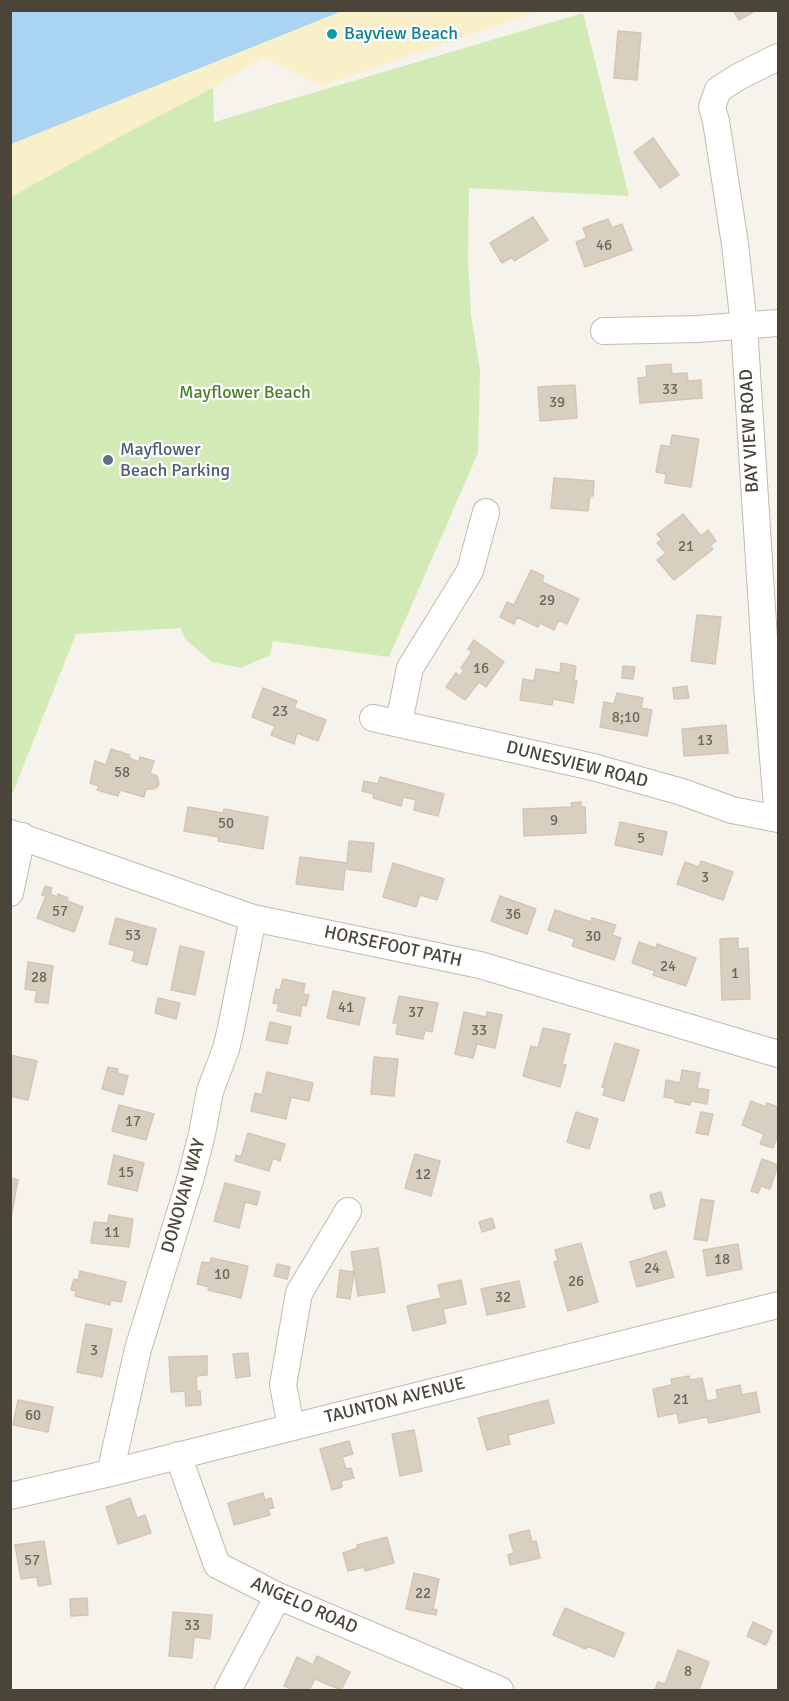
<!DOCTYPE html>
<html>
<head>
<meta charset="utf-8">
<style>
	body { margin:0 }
	#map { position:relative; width:789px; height:1701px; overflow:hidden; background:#f6f3ec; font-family:Signika,sans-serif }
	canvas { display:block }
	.frame { position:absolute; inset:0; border:12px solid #4b4439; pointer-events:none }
</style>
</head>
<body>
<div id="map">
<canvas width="789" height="1701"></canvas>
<div class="frame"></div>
</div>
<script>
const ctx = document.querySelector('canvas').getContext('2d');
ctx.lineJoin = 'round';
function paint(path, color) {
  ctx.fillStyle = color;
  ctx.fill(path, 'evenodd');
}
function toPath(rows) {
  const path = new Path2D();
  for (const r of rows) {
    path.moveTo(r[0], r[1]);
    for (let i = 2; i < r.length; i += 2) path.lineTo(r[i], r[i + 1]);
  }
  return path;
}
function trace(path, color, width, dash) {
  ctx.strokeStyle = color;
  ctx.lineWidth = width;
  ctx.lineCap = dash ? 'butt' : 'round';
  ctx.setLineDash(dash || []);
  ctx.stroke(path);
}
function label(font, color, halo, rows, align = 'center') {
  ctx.font = font + ' Signika,sans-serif';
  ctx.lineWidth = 4.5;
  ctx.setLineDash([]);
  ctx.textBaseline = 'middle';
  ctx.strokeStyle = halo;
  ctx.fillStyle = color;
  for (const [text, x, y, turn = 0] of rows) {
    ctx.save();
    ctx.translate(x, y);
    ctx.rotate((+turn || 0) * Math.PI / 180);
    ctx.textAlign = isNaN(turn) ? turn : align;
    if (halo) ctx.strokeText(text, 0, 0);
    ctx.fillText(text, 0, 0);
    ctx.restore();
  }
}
const green = toPath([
	[183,11,213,89,214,122,583,13,629,196,469,188,468,259,471,314,480,370,478,453,389,657,273,641,270,655,241,668,212,662,185,639,181,628,76,634,11,797,11,63]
]);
const sand = toPath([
	[163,11,539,11,322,86,263,57,211,89,123,135,11,197,11,63]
]);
const water = toPath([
	[11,10,342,10,342,11,11,144]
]);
const building = toPath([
	[733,10,757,10,739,20,733,10],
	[618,31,641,33,637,80,614,78,618,31],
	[653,138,679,175,660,188,634,152,653,138],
	[533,217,548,240,514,261,512,257,502,263,490,243,533,217],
	[608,219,612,228,622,224,632,250,585,267,576,242,587,238,583,228,608,219],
	[671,364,672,374,687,373,688,381,701,380,702,398,640,403,638,378,647,377,646,366,671,364],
	[575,385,577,418,540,421,538,387,575,385],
	[672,435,699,439,691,487,665,483,666,474,656,472,661,445,670,447,672,435],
	[554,478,594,481,593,496,590,496,588,511,551,508,554,478],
	[683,514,701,536,708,530,716,541,710,546,713,549,674,580,657,560,666,553,657,543,662,540,657,534,683,514],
	[531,570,544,576,542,582,579,599,567,624,559,620,554,630,540,623,538,627,517,617,514,624,500,617,507,602,514,605,531,570],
	[697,615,721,617,715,664,691,661,697,615],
	[474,640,504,662,486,687,479,682,465,700,446,687,456,673,460,676,464,670,461,668,472,652,468,649,474,640],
	[561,663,576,666,574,681,577,681,573,703,553,699,552,705,520,700,523,679,534,681,536,669,560,673,561,663],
	[623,666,635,667,633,679,622,678,623,666],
	[687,686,689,698,674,699,673,688,687,686],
	[263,688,297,701,294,708,326,720,318,741,297,733,294,744,271,735,275,726,252,717,263,688],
	[617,693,643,698,641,708,652,710,647,736,600,727,604,702,614,704,617,693],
	[726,725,728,753,684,756,682,729,726,725],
	[111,749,130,755,129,758,139,762,140,757,154,761,150,773,157,776,159,784,157,787,154,789,146,789,144,797,120,790,118,796,97,790,99,786,90,783,95,761,106,765,111,749],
	[380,777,444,794,438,816,414,810,416,800,403,797,401,806,373,798,374,794,362,791,364,781,378,784,380,777],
	[581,802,581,807,585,807,586,833,524,836,523,809,572,807,571,803,581,802],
	[188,807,223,813,224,809,268,817,263,849,218,841,219,837,184,831,188,807],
	[620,822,667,832,662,855,615,845,620,822],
	[349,841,374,843,371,872,345,869,343,890,296,884,300,857,347,863,349,841],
	[701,861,733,872,723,900,677,884,685,862,699,867,701,861],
	[393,863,444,879,437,900,420,895,416,907,383,897,393,863],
	[45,886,52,888,50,894,57,897,58,894,68,898,67,901,83,907,74,932,37,918,46,896,42,895,45,886],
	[500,896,536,909,527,934,491,921,500,896],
	[555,910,591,922,592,918,616,925,612,935,621,938,614,960,572,946,575,939,548,930,555,910],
	[116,918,156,929,147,965,132,961,135,951,109,944,116,918],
	[738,938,738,949,748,948,750,999,722,1000,720,939,738,938],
	[639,942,656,948,657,944,696,958,686,986,653,975,655,971,632,963,639,942],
	[180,946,204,952,195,995,171,990,180,946],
	[28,962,53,966,48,1003,35,1002,37,991,25,989,28,962],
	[283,979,305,984,303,994,309,995,306,1006,302,1005,300,1016,277,1011,279,1004,273,1003,276,989,280,990,283,979],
	[333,991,365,998,359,1025,327,1018,333,991],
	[399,996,438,1003,432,1032,425,1030,423,1039,396,1034,398,1024,393,1023,399,996],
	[158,998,180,1003,176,1019,155,1013,158,998],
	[464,1012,486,1017,487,1012,502,1015,495,1048,477,1044,473,1058,455,1054,464,1012],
	[270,1022,291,1027,287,1044,266,1040,270,1022],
	[543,1028,570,1034,562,1064,566,1065,560,1087,523,1076,531,1046,538,1048,543,1028],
	[615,1043,639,1050,624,1101,603,1095,605,1088,602,1087,615,1043],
	[10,1055,37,1061,28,1100,10,1096,10,1055],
	[374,1057,398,1059,394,1096,371,1094,374,1057],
	[108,1067,118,1069,117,1073,128,1076,123,1095,102,1089,108,1067],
	[682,1070,700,1073,697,1088,709,1090,707,1104,691,1101,690,1105,675,1102,675,1099,664,1097,666,1080,680,1083,682,1070],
	[267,1072,313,1083,309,1101,291,1097,286,1119,251,1111,255,1093,262,1095,267,1072],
	[751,1101,766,1107,767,1103,778,1107,778,1135,773,1148,760,1144,764,1134,742,1125,751,1101],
	[119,1105,154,1114,146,1140,112,1131,119,1105],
	[576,1112,598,1119,589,1149,567,1142,576,1112],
	[701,1112,713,1114,708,1135,696,1133,701,1112],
	[248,1133,285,1144,280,1161,273,1158,269,1171,235,1161,236,1155,241,1157,248,1133],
	[415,1154,440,1161,431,1196,405,1188,415,1154],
	[114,1155,144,1163,137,1191,108,1184,114,1155],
	[762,1159,778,1165,770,1189,761,1186,758,1193,751,1191,762,1159],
	[10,1178,18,1180,11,1217,10,1217,10,1178],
	[225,1183,260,1192,257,1205,245,1202,239,1228,214,1221,225,1183],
	[661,1192,665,1206,654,1209,650,1195,661,1192],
	[701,1199,714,1201,707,1241,694,1239,701,1199],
	[109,1215,133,1219,129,1247,91,1243,94,1222,108,1223,109,1215],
	[492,1218,495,1228,482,1232,479,1222,492,1218],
	[581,1243,598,1302,568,1311,554,1262,558,1261,555,1250,581,1243],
	[738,1244,742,1269,707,1276,703,1250,738,1244],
	[378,1248,385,1292,358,1296,351,1252,378,1248],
	[666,1251,674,1277,637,1287,630,1262,666,1251],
	[211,1258,248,1266,241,1298,208,1290,209,1287,197,1284,202,1262,210,1263,211,1258],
	[277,1264,290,1267,287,1279,274,1276,277,1264],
	[340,1270,354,1272,350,1299,337,1297,340,1270],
	[80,1271,126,1282,121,1302,111,1300,110,1305,75,1296,76,1291,71,1290,74,1279,78,1280,80,1271],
	[461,1280,466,1304,443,1309,446,1323,413,1331,407,1306,441,1298,438,1285,461,1280],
	[519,1281,525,1307,487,1315,481,1289,519,1281],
	[86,1324,112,1329,102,1377,77,1372,86,1324],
	[248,1353,250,1376,236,1378,233,1354,248,1353],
	[207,1356,207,1375,196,1376,197,1391,200,1391,201,1405,186,1406,185,1391,171,1392,169,1357,207,1356],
	[689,1376,690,1380,702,1378,707,1401,718,1399,716,1390,740,1385,742,1395,756,1392,760,1412,709,1423,707,1417,679,1423,677,1413,658,1417,653,1389,672,1385,671,1379,689,1376],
	[18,1400,53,1407,48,1432,13,1425,18,1400],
	[548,1400,554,1423,508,1435,510,1444,487,1450,478,1418,548,1400],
	[414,1430,422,1471,400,1476,392,1434,414,1430],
	[349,1441,353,1454,342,1457,346,1469,351,1468,354,1478,341,1481,342,1487,332,1490,320,1449,349,1441],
	[263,1493,265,1500,271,1498,274,1508,268,1509,270,1515,234,1525,228,1503,263,1493],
	[130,1498,137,1518,145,1515,151,1533,118,1544,106,1507,130,1498],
	[529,1530,532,1542,536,1541,540,1558,510,1565,508,1555,514,1553,509,1535,529,1530],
	[387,1537,394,1563,365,1571,364,1567,348,1571,343,1553,358,1548,357,1545,387,1537],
	[44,1541,51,1584,38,1586,37,1577,21,1579,15,1545,44,1541],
	[414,1573,439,1579,433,1609,437,1610,436,1615,406,1609,414,1573],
	[87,1598,88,1615,71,1616,70,1599,87,1598],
	[565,1608,624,1633,614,1657,587,1646,586,1649,553,1635,565,1608],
	[173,1612,212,1615,210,1639,194,1637,192,1658,169,1656,173,1612],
	[753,1622,772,1631,766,1645,747,1636,753,1622],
	[678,1650,709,1662,699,1690,655,1690,658,1682,665,1684,678,1650],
	[317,1656,350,1672,341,1690,315,1679,309,1690,295,1690,284,1686,297,1657,313,1665,317,1656]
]);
const minor = toPath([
	[778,57,738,77,718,90,712,107,716,121,735,244,744,326,767,686,778,817],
	[604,331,697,329,778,323],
	[373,718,593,767,682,792,732,810,778,819],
	[399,722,410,668,470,571,486,512],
	[10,833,253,918,480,965,778,1054],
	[10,893,22,836],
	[291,1427,283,1385,299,1293,348,1211],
	[178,1455,217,1565,278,1596,500,1690],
	[110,1473,138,1349,191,1177,202,1134,210,1091,226,1049,231,1028,253,918],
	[10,1496,110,1473,778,1305],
	[228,1690,278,1596]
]);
const markers = [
	[332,34,6,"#0f9aa8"],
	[108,460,6,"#5c6f8a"]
];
const numberNames = [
	["46",604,246],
	["33",670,390],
	["39",557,403],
	["21",686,547],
	["29",547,601],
	["16",481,669],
	["23",280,712],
	["8;10",626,718],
	["13",705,741],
	["58",122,773],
	["9",554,821],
	["50",226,824],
	["5",641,839],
	["3",705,878],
	["57",60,912],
	["36",513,915],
	["53",133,936],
	["30",593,937],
	["24",668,967],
	["1",735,974],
	["28",39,978],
	["41",346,1008],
	["37",416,1013],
	["33",479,1031],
	["17",133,1122],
	["15",126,1173],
	["12",423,1175],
	["11",112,1233],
	["18",722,1260],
	["24",652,1269],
	["10",222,1275],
	["26",576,1282],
	["32",503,1298],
	["3",94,1351],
	["21",681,1400],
	["60",33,1416],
	["57",32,1561],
	["22",423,1594],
	["33",192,1626],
	["8",688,1672]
];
const cultureNames = [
	["Bayview Beach",344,34]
];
const parkNames = [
	["Mayflower Beach",245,393]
];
const streetNames = [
	["BAY VIEW ROAD",750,431,-93],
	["DUNESVIEW ROAD",577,765,14],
	["HORSEFOOT PATH",393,947,12],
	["DONOVAN WAY",184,1196,-74],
	["TAUNTON AVENUE",395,1401,-14],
	["ANGELO ROAD",304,1606,24]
];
const serviceNames = [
	["Mayflower",120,450],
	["Beach Parking",120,471]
];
paint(green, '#d2eab5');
paint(sand, '#f9efc9');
paint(water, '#a9d4f2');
paint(building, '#d8cfc1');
trace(building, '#d3c7b4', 1.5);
trace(minor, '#c2bbae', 28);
trace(minor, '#fff', 26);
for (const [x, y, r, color] of markers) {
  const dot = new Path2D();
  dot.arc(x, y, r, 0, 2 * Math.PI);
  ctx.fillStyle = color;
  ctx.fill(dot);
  trace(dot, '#fff', 2);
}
label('15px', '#6e675b', null, numberNames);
label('18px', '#0d838f', '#fff', cultureNames, 'left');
label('18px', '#4a7f2a', '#fff', parkNames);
label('18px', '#4b4439', '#fff', streetNames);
label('18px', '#4e5e75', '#fff', serviceNames, 'left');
</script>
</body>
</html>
